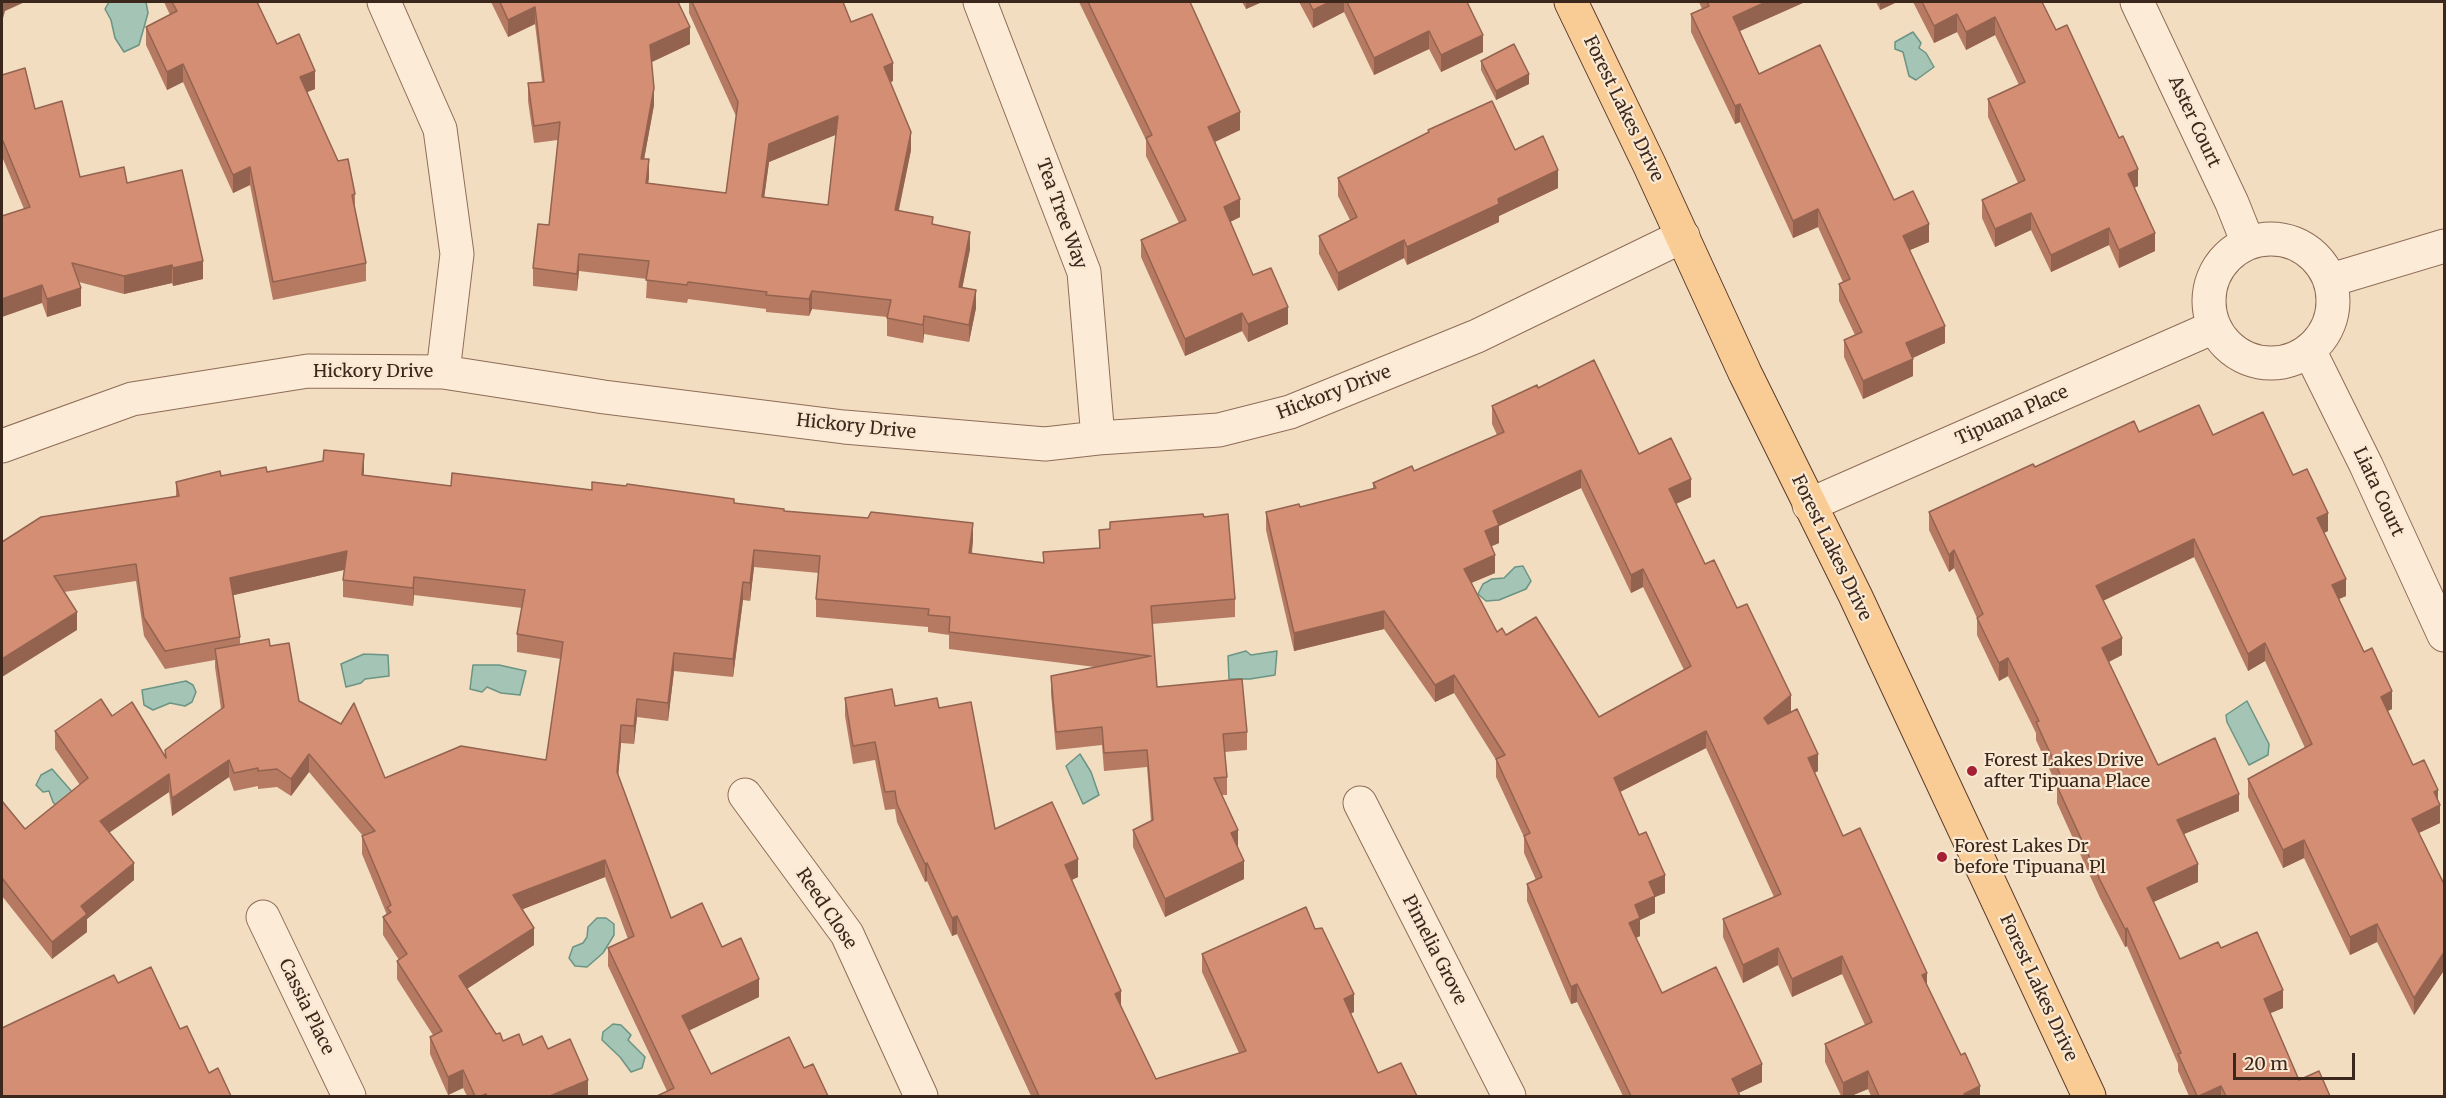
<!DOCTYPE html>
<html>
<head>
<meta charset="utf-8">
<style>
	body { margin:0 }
	#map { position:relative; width:2446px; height:1098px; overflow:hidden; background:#f2ddc1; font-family:Merriweather,serif }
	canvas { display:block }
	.frame { position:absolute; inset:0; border:3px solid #3c271c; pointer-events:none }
	.scale { position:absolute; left:2233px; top:1053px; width:122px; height:27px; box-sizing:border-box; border:3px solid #3c271c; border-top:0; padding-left:8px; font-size:18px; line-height:21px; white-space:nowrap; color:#3c271c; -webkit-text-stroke:4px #f9e8d2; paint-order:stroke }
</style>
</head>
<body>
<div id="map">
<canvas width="2446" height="1098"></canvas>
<div class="frame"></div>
<div class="scale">20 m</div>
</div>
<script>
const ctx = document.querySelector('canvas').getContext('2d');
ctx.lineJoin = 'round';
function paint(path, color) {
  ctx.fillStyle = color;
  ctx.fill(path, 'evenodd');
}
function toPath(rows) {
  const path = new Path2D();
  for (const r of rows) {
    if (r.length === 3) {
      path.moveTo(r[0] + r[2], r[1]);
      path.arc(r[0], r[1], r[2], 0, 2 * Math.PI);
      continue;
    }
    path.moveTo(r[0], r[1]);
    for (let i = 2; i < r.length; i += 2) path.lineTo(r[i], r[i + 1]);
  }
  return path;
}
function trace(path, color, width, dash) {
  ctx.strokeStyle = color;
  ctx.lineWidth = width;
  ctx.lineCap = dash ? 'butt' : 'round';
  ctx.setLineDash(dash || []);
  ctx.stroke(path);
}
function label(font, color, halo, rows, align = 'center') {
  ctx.font = font + ' Merriweather,serif';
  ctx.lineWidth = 4.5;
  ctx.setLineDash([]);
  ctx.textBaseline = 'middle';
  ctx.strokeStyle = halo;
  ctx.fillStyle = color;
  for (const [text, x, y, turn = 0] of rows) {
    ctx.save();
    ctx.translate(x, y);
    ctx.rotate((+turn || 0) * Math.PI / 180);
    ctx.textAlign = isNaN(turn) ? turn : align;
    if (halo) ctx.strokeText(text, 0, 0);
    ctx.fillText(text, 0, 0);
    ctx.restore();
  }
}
const water = toPath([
	[109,2,146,2,148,13,139,45,124,52,115,38,111,20,105,9,109,2],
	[1913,32,1921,43,1919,48,1926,53,1934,67,1916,80,1909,76,1903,52,1895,49,1895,42,1913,32],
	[1523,566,1531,581,1526,589,1499,600,1486,601,1478,594,1483,584,1492,579,1504,578,1515,567,1523,566],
	[1246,651,1251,655,1277,651,1275,675,1250,679,1229,679,1228,656,1246,651],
	[364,654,388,655,389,676,365,679,361,683,346,687,341,664,364,654],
	[473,665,499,665,526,671,520,695,501,693,487,687,482,692,470,689,473,665],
	[186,681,193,685,196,692,192,702,185,706,170,703,153,710,144,705,142,690,186,681],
	[2247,701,2269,744,2268,755,2249,765,2227,722,2226,715,2247,701],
	[1080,754,1091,772,1099,795,1083,804,1066,766,1080,754],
	[52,769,74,794,63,815,53,802,49,791,43,792,36,785,41,775,52,769],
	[597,918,606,918,614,924,614,935,603,953,587,967,575,966,569,958,573,947,583,943,587,937,588,927,597,918],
	[613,1024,621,1025,631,1035,628,1040,645,1057,642,1068,631,1072,620,1057,602,1040,603,1032,613,1024]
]);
const minor = toPath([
	[384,2,440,129,457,254,443,372],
	[980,2,1084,272,1098,438],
	[2137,2,2232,203,2248,243],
	[2271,301,62],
	[2331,280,2444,246],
	[2309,350,2366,465,2444,635],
	[2,446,132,399,308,371,443,372,604,397,844,427,1045,444,1098,438,1219,430,1290,412,1477,336,1683,236],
	[1809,505,2214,327],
	[745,795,847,934,921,1096],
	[1360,803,1509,1096],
	[263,917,349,1096]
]);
const major = toPath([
	[1571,2,1650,166,1745,373,1855,595,2089,1096]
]);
const wall = toPath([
	[164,2,257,2,277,44,315,89,307,92,338,161,355,194,355,210,366,263,366,281,273,300,250,185,233,193,183,82,167,90,146,45,146,27,170,15],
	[491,2,678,2,690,44,651,62,654,105,644,159,649,177,648,183,726,193,736,116,689,13,689,2,843,2,851,22,893,81,890,82,911,150,899,210,933,224,970,249,962,288,976,308,969,342,924,334,923,343,887,336,887,317,812,309,809,316,766,312,766,309,688,299,687,303,646,298,647,279,579,271,577,291,533,286,533,268,549,225,558,140,534,143,528,101,528,83,542,82,535,24,508,37],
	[836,134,828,205,764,197,769,162],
	[1079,2,1190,2,1240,130,1215,142,1240,217,1230,222,1253,275,1288,324,1248,342,1242,331,1185,356,1141,257,1141,240,1179,223,1146,156,1146,140],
	[1242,2,1262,2,1246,9],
	[1299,2,1467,2,1483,52,1441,72,1429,49,1374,75,1344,12,1313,28],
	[1699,2,1805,2,1740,31,1759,74,1894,200,1929,242,1910,250,1945,343,1913,358,1913,376,1863,399,1844,357,1844,340,1855,335,1839,301,1839,284,1843,282,1818,227,1793,238,1740,122,1735,124,1691,32,1691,14,1702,9],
	[1876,2,1897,2,1880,10],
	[1913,2,2042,2,2056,30,2138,186,2134,188,2155,251,2119,268,2109,245,2051,272,2031,230,1995,247,1982,218,1982,200,2018,183,1988,117,1988,99,2019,85,1995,35,1966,50,1957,32,1934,43],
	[1481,61,1529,84,1496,100,1481,70],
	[2,75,35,109,80,177,127,183,203,279,173,286,172,283,124,294,79,282,81,306,47,317,42,303,24,209,3,159],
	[1428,130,1515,150,1558,188,1499,216,1499,222,1407,265,1404,258,1338,291,1319,254,1319,236,1350,220,1338,196,1338,178,1428,133],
	[1538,388,1639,454,1691,497,1676,504,1705,564,1737,608,1791,712,1818,771,1814,773,1843,836,1927,985,1980,1096,1871,1096,1868,1089,1851,1096,1841,1096,1825,1062,1825,1044,1865,1025,1842,974,1792,997,1778,965,1743,983,1723,937,1723,919,1774,897,1706,748,1620,792,1665,893,1655,897,1655,913,1640,920,1640,936,1636,938,1662,993,1762,1082,1738,1093,1740,1096,1623,1096,1577,1002,1571,1004,1527,901,1527,884,1536,880,1524,853,1524,837,1496,777,1496,760,1454,693,1435,702,1384,629,1294,651,1266,530,1266,512,1300,507,1373,489,1373,483,1414,471,1497,435,1492,424,1492,406],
	[1581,488,1631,593,1643,587,1684,670,1599,717,1506,635,1497,632,1471,583,1495,573,1492,546,1499,543,1499,526],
	[2139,432,2213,435,2293,475,2328,531,2324,533,2346,596,2339,599,2392,709,2388,711,2413,765,2438,801,2440,823,2419,833,2445,886,2445,969,2414,1015,2377,942,2350,955,2304,858,2283,868,2248,797,2248,779,2305,748,2265,661,2248,671,2194,557,2103,601,2122,655,2109,662,2158,765,2239,811,2184,834,2198,882,2153,902,2180,959,2221,948,2283,1008,2270,1013,2299,1080,2330,1096,2189,1096,2178,1071,2178,1064,2127,946,2125,947,2100,898,2057,803,2057,786,2036,740,2036,733,2008,676,1999,681,1977,635,1977,618,1954,568,1949,572,1929,530,1929,512,2035,467],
	[267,472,364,475,451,486,592,490,734,503,973,540,972,554,1043,562,1043,552,1099,548,1099,530,1204,517,1235,599,1235,617,1152,624,1157,687,1247,732,1247,750,1225,752,1227,777,1227,795,1222,795,1238,847,1244,879,1165,917,1133,847,1133,830,1151,821,1147,767,1104,771,1102,745,1056,750,1051,694,1051,676,1095,667,949,649,949,635,928,632,928,627,816,617,816,599,819,573,754,567,750,601,743,600,733,677,674,671,668,721,637,717,634,744,621,743,618,776,671,918,722,947,759,997,689,1030,711,1074,804,1068,828,1096,667,1091,608,966,608,948,628,939,605,877,523,909,534,945,467,989,496,1034,503,1041,548,1049,588,1096,467,1096,463,1088,448,1095,430,1054,430,1037,433,1035,397,979,397,961,399,960,383,935,383,917,387,915,362,854,362,836,363,836,309,772,291,796,277,787,258,789,258,786,234,791,229,777,172,816,169,792,109,832,134,880,87,919,87,932,52,959,2,896,2,801,25,829,80,785,55,749,55,731,112,716,165,756,165,750,221,709,215,667,215,660,165,669,144,636,136,581,64,592,77,630,2,542,176,496,176,482,221,476],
	[344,570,343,580,343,597,413,606,414,595,522,608,517,634,517,652,561,659,546,760,385,778,299,701,270,646,240,644,240,637,233,595],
	[845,698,895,706,939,708,995,829,1078,877,1072,880,1121,1008,1156,1079,1239,1053,1202,972,1202,954,1354,1012,1350,1014,1378,1073,1417,1096,1031,1096,957,934,952,936,927,881,925,882,897,822,895,809,885,810,875,760,853,764,845,716]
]);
const shadedWall = toPath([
	[2,2,25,2,5,11,2,22],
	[1246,2,1262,2,1246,9],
	[1330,2,1344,2,1344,12,1313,28,1313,10],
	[1766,2,1805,2,1733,34,1733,17],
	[1880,2,1897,2,1880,10],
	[535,7,535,24,508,37,508,20],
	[1957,14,1957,32,1934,43,1934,26],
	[1995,17,1995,35,1966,50,1966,32],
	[690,27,690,44,650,63,650,45],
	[1429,31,1429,49,1374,75,1374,58],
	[1483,35,1483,52,1441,72,1441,55],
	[893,63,893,81,884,85,884,67],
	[183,64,183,82,167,90,167,72],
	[315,71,315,89,300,95,300,77],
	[1529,74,1529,84,1496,100,1496,91],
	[654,88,654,105,641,176,641,159],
	[1740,104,1740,122,1735,124,1735,106],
	[1240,112,1240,130,1208,145,1208,127],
	[838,116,838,134,769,162,762,214,762,197,769,144],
	[911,132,911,150,895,227,895,210],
	[3,141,3,159,2,159,2,142],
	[649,159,649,177,646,200,646,183],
	[250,167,250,185,233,193,233,175],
	[2138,169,2138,186,2128,191,2128,174],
	[1558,170,1558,188,1499,216,1499,222,1407,265,1407,247,1498,199],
	[1240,199,1240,217,1224,225,1224,207],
	[1818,209,1818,227,1793,238,1793,221],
	[2031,213,2031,230,1995,247,1995,229],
	[1929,224,1929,242,1903,253,1903,236],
	[2109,228,2109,245,2051,272,2051,255],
	[970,232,970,249,959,305,959,287],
	[2155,233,2155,251,2119,268,2119,250],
	[1404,240,1404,258,1338,291,1338,273],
	[579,254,579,271,577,291,577,274],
	[203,261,203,279,173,286,173,268],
	[172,265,172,283,124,294,124,276],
	[42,285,42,303,2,317,2,299],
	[81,288,81,306,47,317,47,299],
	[976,290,976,308,969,342,969,325],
	[812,291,812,309,809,316,809,299],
	[1288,307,1288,324,1248,342,1248,324],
	[1242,313,1242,331,1185,356,1185,339],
	[924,316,924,334,923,343,923,325],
	[1945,326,1945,343,1906,361,1906,343],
	[1913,359,1913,376,1863,399,1863,381],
	[364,454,364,472,362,492,362,475],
	[1581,470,1581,488,1499,526,1499,543,1485,549,1485,531,1493,511],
	[1691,479,1691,497,1669,507,1669,489],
	[2328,513,2328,531,2317,536,2317,518],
	[973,523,973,540,969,571,969,553],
	[2194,539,2194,557,2096,604,2096,586],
	[754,550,754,567,750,601,750,583],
	[1954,550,1954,568,1949,572,1949,555],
	[347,551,347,569,230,596,230,578],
	[1495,555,1495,573,1464,586,1464,569],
	[1643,569,1643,587,1631,593,1631,575],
	[414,577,414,595,413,606,413,588],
	[2346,579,2346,596,2332,602,2332,585],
	[743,582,743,600,733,677,733,659],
	[1384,611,1384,629,1294,651,1294,633],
	[77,612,77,630,2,677,2,659],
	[2122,638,2122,655,2102,665,2102,648],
	[2265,643,2265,661,2248,671,2248,654],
	[674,653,674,671,668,721,668,703],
	[2008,658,2008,676,1999,681,1999,663],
	[1454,675,1454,693,1435,702,1435,685],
	[2392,691,2392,709,2381,714,2381,697],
	[1791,695,1791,713,1764,736,1764,718],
	[637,699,637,717,634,744,634,726],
	[621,725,621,743,617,790,617,772],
	[1706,731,1706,748,1614,795,1614,778],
	[309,754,309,772,291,796,291,779],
	[1818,754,1818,771,1808,776,1808,758],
	[229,760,229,777,172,816,172,798],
	[169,774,169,792,100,839,100,821],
	[2438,790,2438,806,2440,805,2440,823,2412,836,2412,819,2434,792],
	[2239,794,2239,811,2177,837,2177,820],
	[1238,830,1238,848,1231,833],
	[2304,840,2304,858,2283,868,2283,850],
	[1078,859,1078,877,1065,883,1065,865],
	[605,860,605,877,513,913,513,895],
	[1244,861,1244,879,1165,917,1165,899],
	[134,863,134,880,87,919,87,932,52,959,52,942,81,906],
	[927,863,927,881,925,882,925,864],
	[2198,864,2198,882,2147,905,2147,888],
	[1665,875,1665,893,1655,897,1655,913,1640,920,1640,936,1629,941,1629,923,1635,905,1649,882],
	[957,916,957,934,952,936,952,918],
	[2377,924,2377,942,2350,955,2350,937],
	[534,928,534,945,459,994,459,976],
	[2127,928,2127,946,2125,947,2125,929],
	[1778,948,1778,965,1743,983,1743,965],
	[2445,951,2445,969,2414,1015,2414,998],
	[1842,956,1842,974,1792,997,1792,979],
	[1927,973,1927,991,1922,975],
	[759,979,759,997,682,1034,682,1016],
	[1577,984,1577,1002,1571,1004,1571,987],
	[2283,990,2283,1008,2264,1016,2264,999],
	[1121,991,1121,1009,1115,994],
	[1354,994,1354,1012,1344,1017,1344,999],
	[1762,1064,1762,1082,1732,1096,1732,1079],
	[463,1070,463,1088,448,1095,448,1077],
	[1868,1071,1868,1089,1851,1096,1843,1096,1843,1083],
	[588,1080,588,1096,550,1096],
	[1980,1086,1980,1096,1964,1096,1964,1094],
	[2221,1086,2221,1096,2199,1096]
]);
const building = toPath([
	[172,2,257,2,277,44,299,34,315,71,300,77,338,161,348,159,355,194,352,195,366,263,273,282,250,167,233,175,183,64,167,72,146,27,177,11,172,2],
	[500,2,678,2,690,27,650,45,654,88,641,159,649,159,646,183,726,193,738,102,692,2,843,2,851,22,872,14,893,63,884,67,911,132,895,210,933,217,932,224,970,232,959,287,976,290,969,325,924,316,923,325,887,318,891,300,812,291,809,299,766,295,767,292,688,282,687,285,646,280,649,261,579,254,577,274,533,268,538,224,549,225,560,122,534,126,528,83,544,82,535,7,508,20,500,2],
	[838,116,828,205,762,197,769,144,838,116],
	[1088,2,1190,2,1240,112,1208,127,1240,199,1224,207,1253,275,1271,268,1288,307,1248,324,1242,313,1185,339,1141,240,1186,220,1146,138,1152,135,1088,2],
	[1309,2,1330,2,1313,10,1309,2],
	[1347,2,1467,2,1483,35,1441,55,1429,31,1374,58,1347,2],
	[1707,2,1766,2,1733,17,1759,74,1820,45,1894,200,1913,191,1929,224,1903,236,1945,326,1906,343,1913,359,1863,381,1844,340,1862,332,1839,284,1850,279,1818,209,1793,221,1740,104,1735,106,1691,14,1709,6,1707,2],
	[1922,2,2042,2,2056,30,2067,25,2119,138,2123,136,2138,169,2128,174,2155,233,2119,250,2109,228,2051,255,2031,213,1995,229,1982,200,2025,180,1988,99,2025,82,1995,17,1966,32,1957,14,1934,26,1922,2],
	[1514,44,1529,74,1496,91,1481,61,1514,44],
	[25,68,35,109,62,101,80,177,124,167,127,183,182,170,203,261,173,268,172,265,124,276,72,263,81,288,47,299,42,285,2,299,2,216,30,207,3,141,2,142,2,75,25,68],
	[1492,101,1515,150,1543,136,1558,170,1498,199,1499,204,1407,247,1404,240,1338,273,1319,236,1357,217,1338,178,1429,132,1428,130,1492,101],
	[1594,360,1639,454,1671,438,1691,479,1669,489,1705,564,1714,560,1737,608,1747,604,1791,695,1764,718,1768,724,1797,709,1818,754,1808,758,1843,836,1860,828,1927,973,1922,975,1961,1055,1965,1053,1980,1086,1964,1094,1965,1096,1879,1096,1868,1071,1843,1083,1825,1044,1872,1022,1842,956,1792,979,1778,948,1743,965,1723,919,1781,894,1706,731,1614,778,1639,835,1646,832,1665,875,1649,882,1655,896,1635,905,1640,918,1629,923,1662,993,1716,967,1762,1064,1732,1079,1740,1096,1631,1096,1577,984,1571,987,1527,884,1542,877,1524,836,1530,833,1496,759,1505,755,1454,675,1435,685,1384,611,1294,633,1266,512,1299,504,1300,507,1376,488,1373,483,1412,466,1414,471,1504,432,1492,406,1537,385,1538,388,1594,360],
	[1581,470,1631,575,1643,569,1691,666,1599,717,1536,617,1506,635,1502,628,1497,632,1464,569,1495,555,1485,531,1499,525,1493,511,1581,470],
	[2199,405,2213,435,2263,412,2293,475,2307,469,2328,513,2317,518,2346,579,2332,585,2364,652,2372,648,2392,691,2381,697,2413,765,2424,760,2438,790,2434,792,2440,805,2412,819,2445,886,2445,951,2414,998,2377,924,2350,937,2304,840,2283,850,2248,779,2312,744,2265,643,2248,654,2194,539,2096,586,2122,638,2102,648,2158,765,2215,738,2239,794,2177,820,2198,864,2147,888,2180,959,2218,942,2221,948,2257,932,2283,990,2264,999,2299,1080,2319,1071,2330,1096,2226,1096,2221,1086,2199,1096,2197,1096,2178,1054,2181,1053,2127,928,2125,929,2100,880,2057,786,2064,783,2036,722,2039,721,2008,658,1999,663,1977,618,1983,614,1954,550,1949,555,1929,512,2033,464,2035,467,2134,421,2139,432,2199,405],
	[324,450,364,454,362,475,451,486,452,473,592,490,592,482,626,486,627,484,734,499,734,503,784,509,784,511,868,518,871,512,973,523,969,553,1044,563,1043,552,1100,548,1099,530,1110,529,1110,522,1203,514,1204,517,1228,514,1235,599,1151,606,1157,687,1242,679,1247,732,1223,734,1227,777,1214,778,1238,830,1231,833,1244,861,1165,899,1133,830,1153,820,1147,750,1104,753,1102,727,1056,732,1051,676,1151,656,949,632,950,617,928,615,929,609,816,599,820,556,754,550,750,583,743,582,733,659,674,653,668,703,637,699,634,726,621,725,617,772,671,918,702,903,722,947,741,938,759,979,682,1016,711,1074,789,1037,804,1068,813,1064,828,1096,657,1096,674,1088,608,948,634,936,605,860,513,895,534,928,459,976,496,1034,500,1033,503,1041,519,1034,523,1045,542,1036,548,1049,570,1039,588,1080,550,1096,487,1096,486,1094,481,1096,475,1096,463,1070,448,1077,430,1037,442,1031,397,961,407,954,383,917,391,912,387,908,391,905,362,836,375,831,309,754,291,779,277,769,258,771,258,768,234,773,229,760,172,798,169,774,100,821,134,863,81,906,87,914,52,942,2,878,2,801,25,829,88,778,55,731,101,699,112,716,132,702,166,758,165,750,224,707,215,649,269,639,270,646,289,643,299,701,341,724,354,703,385,778,461,746,546,760,563,642,517,634,525,590,414,577,413,588,343,580,347,551,230,578,240,637,165,651,144,618,136,564,54,576,77,612,2,659,2,542,41,517,179,496,176,482,220,471,221,476,266,467,267,472,323,461,324,450],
	[892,689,895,706,937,698,939,708,971,702,995,829,1052,802,1078,859,1065,865,1121,991,1115,994,1156,1079,1246,1051,1202,954,1306,907,1315,929,1322,928,1354,994,1344,999,1378,1073,1401,1063,1417,1096,1039,1096,957,916,952,918,927,863,925,864,897,804,895,791,885,792,875,742,853,746,845,698,892,689],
	[151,967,180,1029,187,1026,209,1073,218,1068,231,1096,2,1096,2,1028,114,975,118,983,151,967]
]);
const markers = [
	[1972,771,6,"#a42034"],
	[1942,857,6,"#a42034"]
];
const streetNames = [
	["Forest Lakes Drive",1623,109,64],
	["Aster Court",2194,122,65],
	["Tea Tree Way",1061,214,70],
	["Hickory Drive",373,372],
	["Hickory Drive",1334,393,-21],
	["Tipuana Place",2012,416,-24],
	["Hickory Drive",856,427,6],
	["Liata Court",2378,492,65],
	["Forest Lakes Drive",1831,548,64],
	["Reed Close",826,909,56],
	["Pimelia Grove",1434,950,63],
	["Forest Lakes Drive",2038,988,65],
	["Cassia Place",306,1007,64]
];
const poiNames = [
	["Forest Lakes Drive",1984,761],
	["after Tipuana Place",1984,782],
	["Forest Lakes Dr",1954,847],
	["before Tipuana Pl",1954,868]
];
paint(water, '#a4c4b6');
trace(water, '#6a9483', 1.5);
trace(minor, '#8e6c57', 35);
trace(major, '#5c3b2b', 35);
trace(minor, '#fcebd6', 33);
trace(major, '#f9cc96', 33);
paint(wall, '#b67a63');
paint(shadedWall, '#946350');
paint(building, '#d48e73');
trace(building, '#946350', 1.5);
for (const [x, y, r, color] of markers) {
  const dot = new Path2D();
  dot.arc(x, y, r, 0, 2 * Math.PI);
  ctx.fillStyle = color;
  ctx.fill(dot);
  trace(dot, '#f9e8d2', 2);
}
label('18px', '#3c271c', '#f9e8d2', streetNames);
label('18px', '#3c271c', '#f9e8d2', poiNames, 'left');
</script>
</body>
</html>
